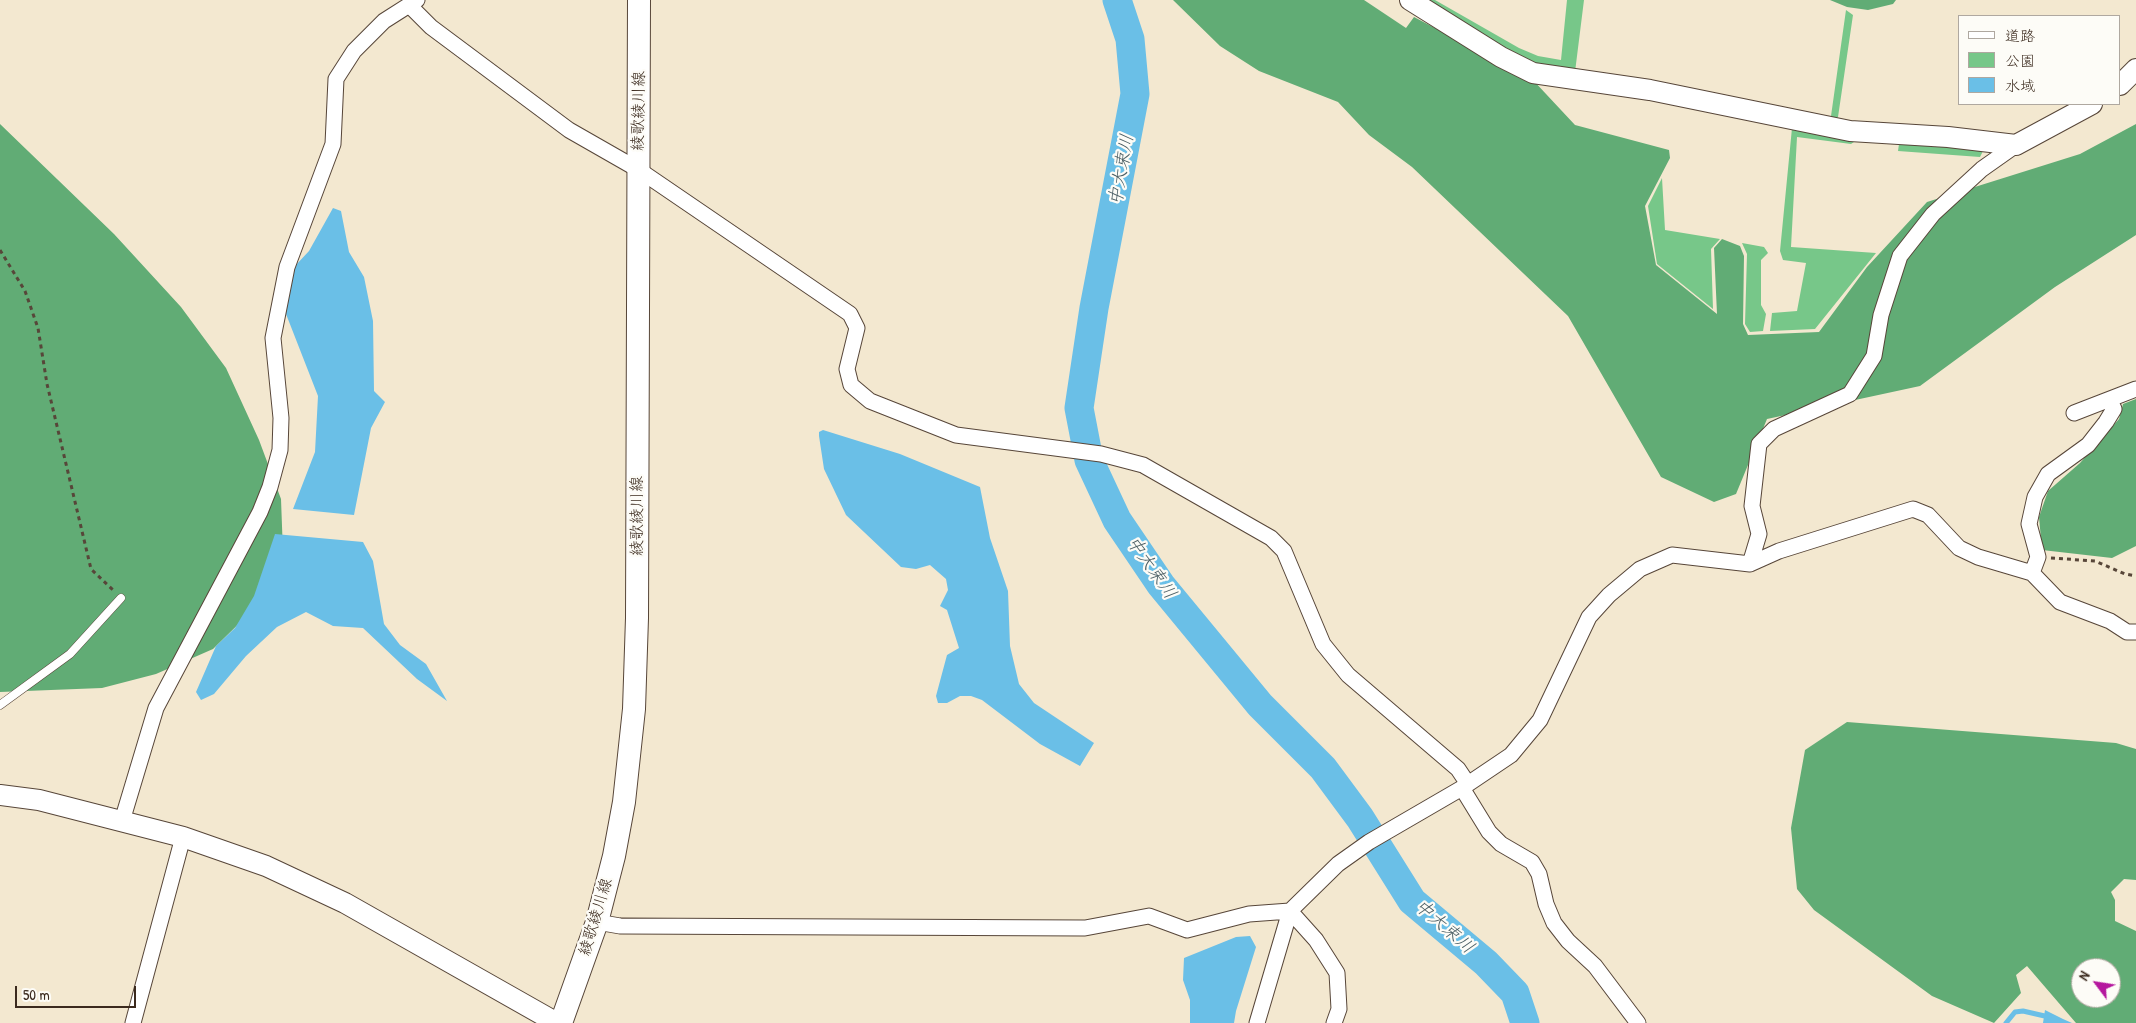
<!DOCTYPE html>
<html>
<head>
<meta charset="utf-8">
<style>
	body { margin:0 }
	#map { position:relative; width:2136px; height:1023px; overflow:hidden; background:#f3e8d0; font-family:"Patrick Hand","Klee One",sans-serif }
	canvas { display:block }
	.legend { position:absolute; left:1958px; top:15px; width:162px; height:90px; box-sizing:border-box; background:#fdfcf7; border:1px solid #afa8a0; margin:0; padding:6px 9px; list-style:none; font-size:15px; color:#3b2a1e }
	.legend li { display:flex; align-items:center; gap:10px; height:25px }
	.legend b { width:25px; border:1px solid #afa8a0 }
	.north { position:absolute; left:2071px; top:958px; width:50px; height:50px; box-sizing:border-box; background:#fdfcf7; border:1px solid #afa8a0; border-radius:50%; rotate:301deg; font-size:14px; font-weight:700; line-height:20px; text-align:center; color:#3b2a1e }
	.north::after { content:''; display:block; margin:auto; width:18px; height:22px; background:#b5179e; clip-path:polygon(50% 0,100% 100%,50% 72%,0 100%) }
	.scale { position:absolute; left:15px; top:986px; width:121px; height:22px; box-sizing:border-box; border:2px solid #3b2a1e; border-top:0; padding-left:6px; font-size:15px; line-height:18px; white-space:nowrap; color:#3b2a1e; -webkit-text-stroke:4px #fdfcf7; paint-order:stroke }
</style>
</head>
<body>
<div id="map">
<canvas width="2136" height="1023"></canvas>
<ul class="legend">
<li><b style="height:6px;background:#fff"></b>道路</li>
<li><b style="height:14px;background:#77c789"></b>公園</li>
<li><b style="height:14px;background:#6abfe7"></b>水域</li>
</ul>
<div class="north">N</div>
<div class="scale">50 m</div>
</div>
<script>
const ctx = document.querySelector('canvas').getContext('2d');
ctx.lineJoin = 'round';
function paint(path, color) {
  ctx.fillStyle = color;
  ctx.fill(path, 'evenodd');
}
function toPath(rows) {
  const path = new Path2D();
  for (const r of rows) {
    path.moveTo(r[0], r[1]);
    for (let i = 2; i < r.length; i += 2) path.lineTo(r[i], r[i + 1]);
  }
  return path;
}
function trace(path, color, width, dash) {
  ctx.strokeStyle = color;
  ctx.lineWidth = width;
  ctx.lineCap = dash ? 'butt' : 'round';
  ctx.setLineDash(dash || []);
  ctx.stroke(path);
}
function label(font, color, halo, rows, align = 'center') {
  ctx.font = font + ' "Patrick Hand","Klee One",sans-serif';
  ctx.lineWidth = 4.5;
  ctx.setLineDash([]);
  ctx.textBaseline = 'middle';
  ctx.strokeStyle = halo;
  ctx.fillStyle = color;
  for (const [text, x, y, turn = 0] of rows) {
    ctx.save();
    ctx.translate(x, y);
    ctx.rotate((+turn || 0) * Math.PI / 180);
    ctx.textAlign = isNaN(turn) ? turn : align;
    if (halo) ctx.strokeText(text, 0, 0);
    ctx.fillText(text, 0, 0);
    ctx.restore();
  }
}
const green = toPath([
	[1424,0,1435,0,1519,48,1538,56,1561,60,1567,0,1584,0,1575,72,1537,64,1491,41],
	[1846,10,1853,15,1838,117,1835,119,1831,116],
	[1792,128,1852,140,1854,142,1851,144,1797,137,1791,247,1876,253,1815,329,1770,331,1772,313,1797,311,1806,263,1783,260,1780,251],
	[1899,144,1980,149,1983,151,1980,157,1898,151],
	[1662,178,1665,230,1720,239,1711,249,1713,309,1657,264,1648,206],
	[1742,243,1764,247,1768,253,1761,260,1761,305,1766,314,1763,331,1750,332,1745,324,1747,254]
]);
const forest = toPath([
	[1173,0,1364,0,1406,28,1414,17,1532,79,1575,125,1669,150,1670,158,1645,206,1656,265,1717,314,1714,248,1722,239,1740,246,1744,256,1743,324,1748,335,1819,332,1867,267,1927,202,2080,154,2136,124,2136,235,2055,287,1920,386,1767,419,1736,494,1714,502,1661,477,1568,316,1412,167,1369,135,1338,102,1259,71,1220,46],
	[1830,0,1896,0,1893,4,1868,10,1847,7],
	[0,124,114,234,181,307,226,368,259,440,281,499,283,553,261,602,213,649,156,674,102,688,0,692],
	[2136,399,2136,546,2112,558,2042,550,2039,517,2048,491,2080,463,2119,419,2123,404],
	[1847,722,2116,743,2136,749,2136,880,2124,879,2111,892,2115,900,2115,921,2136,931,2136,1023,2076,1023,2027,966,2016,975,2021,993,1994,1023,1932,996,1814,910,1797,889,1791,828,1805,750],
	[2081,968,2111,968,2111,998,2081,998]
]);
const water = toPath([
	[333,208,341,211,349,252,364,277,373,321,374,391,385,402,371,428,354,515,293,509,315,452,318,396,286,314,286,285,295,266,309,251],
	[823,430,900,454,980,487,990,538,1008,591,1010,646,1019,684,1034,703,1094,743,1080,766,1040,744,982,700,971,696,960,696,947,703,938,703,936,696,947,655,959,648,947,610,940,606,948,590,946,579,930,565,916,569,901,567,846,515,824,469,819,436,819,432],
	[275,534,363,542,373,561,384,624,400,645,426,664,447,701,417,679,363,628,333,626,306,612,277,627,246,656,214,694,201,700,196,692,216,646,235,628,254,596],
	[1250,936,1256,947,1236,1011,1234,1023,1190,1023,1190,1000,1183,980,1184,958,1236,937],
	[2045,1010,2063,1019,2072,1023,2043,1023]
]);
const stream = toPath([
	[2006,1023,2015,1012,2023,1011,2049,1017]
]);
const river = toPath([
	[1117,0,1130,39,1135,94,1094,308,1079,408,1089,460,1117,520,1161,585,1260,705,1323,768,1360,818,1412,901,1486,963,1515,993,1525,1023]
]);
const path = toPath([
	[0,250,25,291,38,328,47,384,91,569,113,590],
	[2051,558,2095,561,2125,574,2136,576]
]);
const service = toPath([
	[0,705,70,654,121,598]
]);
const minor = toPath([
	[410,6,431,27,569,130,639,170,850,314,857,328,847,369,851,385,870,401,956,435,1101,454,1143,465,1271,538,1284,551,1323,644,1348,675,1458,769,1468,784],
	[2074,413,2136,389],
	[1750,564,1779,551,1913,509,1928,515,1959,548,1978,557,2032,573,2060,602,2110,621,2127,632,2136,632],
	[2032,573,2038,557,2029,524,2035,497,2048,474,2088,445,2106,422,2114,409,2110,400],
	[1462,788,1489,832,1501,844,1532,862,1539,874,1546,904,1554,923,1568,941,1595,966,1638,1023],
	[122,821,156,708,260,512,270,487,280,450,281,418,273,338,287,267,333,144,336,79,354,51,384,21,417,0],
	[1290,911,1316,940,1337,973,1339,1009,1334,1023],
	[597,922,620,926,1085,928,1149,916,1187,930,1249,914,1290,911],
	[133,1023,183,837],
	[1257,1023,1290,911,1338,864,1369,842,1462,788,1511,755,1540,720,1589,617,1609,595,1640,569,1672,555,1750,564,1759,534,1752,506,1759,444,1774,429,1850,394,1874,356,1881,315,1900,256,1933,214,1982,169,2016,145]
]);
const tertiary = toPath([
	[1410,0,1501,57,1533,73,1650,90,1850,131,1948,137,2016,145,2092,104],
	[2120,85,2136,69],
	[0,795,39,800,183,837,266,866,345,903,557,1023]
]);
const secondary = toPath([
	[561,1023,597,922,614,856,624,802,634,709,637,618,639,0]
]);
const streetNames = [
	["綾歌綾川線",639,111,-89],
	["綾歌綾川線",638,516,-90],
	["綾歌綾川線",596,917,-73]
];
const waterNames = [
	["中大束川",1122,170,-80],
	["中大束川",1151,568,55],
	["中大束川",1444,927,41]
];
paint(green, '#77c789');
paint(forest, '#61ac75');
paint(water, '#6abfe7');
trace(stream, '#6abfe7', 5);
trace(river, '#6abfe7', 29);
trace(service, '#574639', 9);
trace(minor, '#574639', 17);
trace(tertiary, '#574639', 22);
trace(secondary, '#574639', 24);
trace(path, '#574639', 3, [4, 4]);
trace(service, '#fff', 8);
trace(minor, '#fff', 15);
trace(tertiary, '#fff', 20);
trace(secondary, '#fff', 22);
label('16px', '#3b2a1e', '#fdfcf7', streetNames);
label('italic 18px', '#4b5e64', '#fdfcf7', waterNames);
</script>
</body>
</html>
